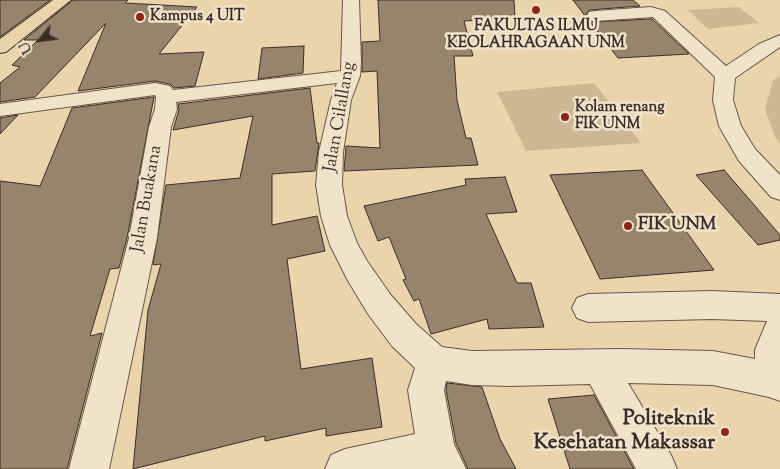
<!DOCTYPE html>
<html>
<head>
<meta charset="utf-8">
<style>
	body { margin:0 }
	#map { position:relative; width:780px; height:469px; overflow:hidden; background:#ead4ac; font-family:"Sorts Mill Goudy",serif }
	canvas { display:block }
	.north { position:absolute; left:15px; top:15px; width:50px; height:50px; -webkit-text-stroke:4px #f1e3c9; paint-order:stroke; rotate:241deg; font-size:14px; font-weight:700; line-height:20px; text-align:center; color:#3a2d27 }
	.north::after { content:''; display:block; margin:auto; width:18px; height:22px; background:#3a2d27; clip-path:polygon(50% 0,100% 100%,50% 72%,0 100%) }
</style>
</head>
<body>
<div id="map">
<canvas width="780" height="469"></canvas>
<div class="north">U</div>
</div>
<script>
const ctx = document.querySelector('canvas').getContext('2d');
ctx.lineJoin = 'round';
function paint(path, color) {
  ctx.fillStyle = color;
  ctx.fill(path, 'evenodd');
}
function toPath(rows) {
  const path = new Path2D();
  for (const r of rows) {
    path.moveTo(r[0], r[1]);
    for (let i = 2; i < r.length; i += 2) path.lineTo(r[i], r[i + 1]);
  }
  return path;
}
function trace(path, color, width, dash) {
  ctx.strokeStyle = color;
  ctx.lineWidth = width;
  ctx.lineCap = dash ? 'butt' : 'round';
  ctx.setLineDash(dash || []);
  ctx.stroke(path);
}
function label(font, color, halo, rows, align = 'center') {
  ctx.font = font + ' "Sorts Mill Goudy",serif';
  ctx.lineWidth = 5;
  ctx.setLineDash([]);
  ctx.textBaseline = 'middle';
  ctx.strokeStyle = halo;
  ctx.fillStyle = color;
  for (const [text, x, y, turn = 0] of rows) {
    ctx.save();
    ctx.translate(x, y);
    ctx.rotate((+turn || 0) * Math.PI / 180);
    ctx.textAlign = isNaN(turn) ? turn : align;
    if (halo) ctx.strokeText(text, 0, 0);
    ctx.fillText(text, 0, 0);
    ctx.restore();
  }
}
const green = toPath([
	[739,7,759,23,708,29,688,10],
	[780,76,780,144,775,137,765,109,773,80],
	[594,83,641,143,526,151,497,92]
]);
const building = toPath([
	[0,0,50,0,0,37,0,0],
	[73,0,128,0,125,3,197,7,159,54,204,52,195,86,174,88,170,84,155,81,78,91,106,23,35,97,0,102,0,83,20,67,12,65,38,40,24,40,73,0],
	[378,0,514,0,515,18,464,21,473,56,454,56,457,100,466,138,471,138,478,165,344,171,346,146,380,148,377,71,362,72,362,42,380,41,378,0],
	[573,0,633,0,640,6,589,10,585,16,573,0],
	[652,19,689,54,618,58,590,22,652,19],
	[304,46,303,73,258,79,262,48,304,46],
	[310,88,317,143,319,143,315,171,272,174,272,225,317,216,325,251,287,259,301,369,372,358,382,427,326,436,326,428,265,441,265,436,133,469,148,310,161,264,153,265,166,185,240,178,253,116,173,130,179,110,178,104,310,88],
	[154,97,127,238,119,268,110,269,90,336,102,333,67,469,0,469,0,181,40,186,72,108,154,97],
	[18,115,0,134,0,118,18,115],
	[642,170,714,270,600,279,550,175,642,170],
	[724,170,780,235,780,240,758,245,696,175,724,170],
	[505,177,517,212,486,214,517,283,531,283,544,327,489,329,487,319,431,334,419,299,414,301,403,280,406,279,389,237,378,241,364,206,466,185,465,179,505,177],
	[447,383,482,387,500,439,516,469,468,469,456,443,446,390,447,383],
	[594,395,634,469,570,469,548,399,594,395]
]);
const minor = toPath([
	[343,0,359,0,361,63,360,76,351,100,343,152,342,185,347,216,357,243,367,261,390,294,416,324,442,347,472,351,621,349,713,351,755,359,755,350,767,321,712,319,588,322,577,318,572,308,577,298,588,294,712,291,780,294,780,401,769,397,713,385,628,383,671,455,677,469,636,469,590,384,511,386,472,385,446,381,444,390,454,444,466,469,325,469,331,455,345,449,415,434,408,390,415,368,392,346,368,314,347,279,330,245,321,216,316,185,319,152,331,100,337,83,176,102,177,109,171,127,157,238,109,469,69,469,129,238,149,127,155,109,156,97,155,95,0,116,0,104,155,83,170,86,173,90,341,71,343,0],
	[651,7,665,11,726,66,759,44,780,35,780,47,735,78,733,100,741,126,755,149,780,175,780,200,771,197,739,161,719,126,713,100,715,77,653,17,595,21,589,20,587,16,589,12,595,11,651,7]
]);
const major = toPath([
	[53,0,71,0,6,52,0,53,0,39,53,0]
]);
const markers = [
	[536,10,5,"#8f2418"],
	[140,17,5,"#8f2418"],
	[565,117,5,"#8f2418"],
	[628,226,5,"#8f2418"],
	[725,432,5,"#8f2418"]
];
const farPoinames = [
	["Kampus 4 UIT",150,17],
	["FAKULTAS ILMU",536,27,"center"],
	["KEOLAHRAGAAN UNM",536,44,"center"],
	["Kolam renang",575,108],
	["FIK UNM",575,125]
];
const streetNames = [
	["Jalan Cilallang",341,117,-80],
	["Jalan Buakana",148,199,-80]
];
const poiNames = [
	["FIK UNM",638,226]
];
const nearPoinames = [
	["Politeknik",715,420],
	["Kesehatan Makassar",715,444]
];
paint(green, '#ccb895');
paint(building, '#96846c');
trace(building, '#3a2d27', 1);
trace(minor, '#665748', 2);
trace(major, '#3a2d27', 2);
paint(minor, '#f1e3c9');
paint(major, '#ead4ac');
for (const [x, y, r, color] of markers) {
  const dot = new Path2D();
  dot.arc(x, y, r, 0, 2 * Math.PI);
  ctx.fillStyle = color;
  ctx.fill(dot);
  trace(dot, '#f1e3c9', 2);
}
label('bold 15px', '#3a2d27', '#f1e3c9', farPoinames, 'left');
label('18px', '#3a2d27', '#f1e3c9', streetNames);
label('bold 18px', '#3a2d27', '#f1e3c9', poiNames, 'left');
label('bold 21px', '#3a2d27', '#f1e3c9', nearPoinames, 'right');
</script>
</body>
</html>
